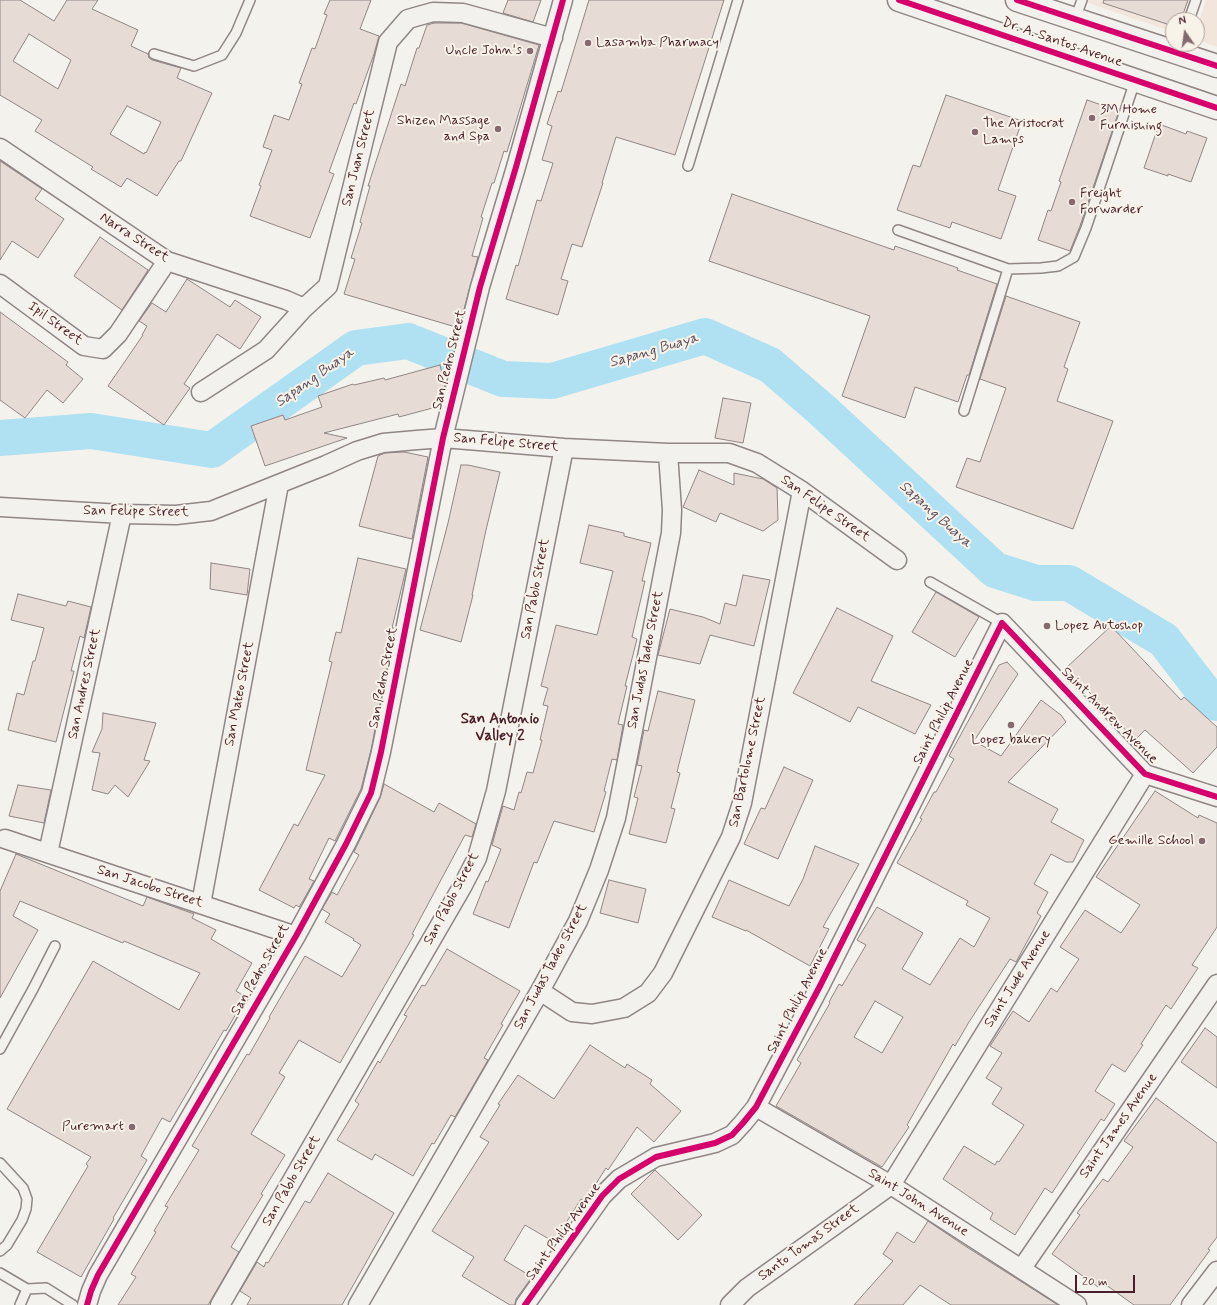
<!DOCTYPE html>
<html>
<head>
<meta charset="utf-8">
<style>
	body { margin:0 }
	#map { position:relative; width:1217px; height:1305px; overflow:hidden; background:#f4f2ec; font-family:Mynerve,sans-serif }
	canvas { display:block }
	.north { position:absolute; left:1165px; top:12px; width:40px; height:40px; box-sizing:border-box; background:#f7f3e8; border:1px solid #b29e9c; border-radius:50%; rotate:347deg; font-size:11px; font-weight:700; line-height:16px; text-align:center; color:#4a1f2b }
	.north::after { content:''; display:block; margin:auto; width:14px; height:18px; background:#86696f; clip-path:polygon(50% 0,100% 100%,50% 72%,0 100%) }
	.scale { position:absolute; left:1075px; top:1275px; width:60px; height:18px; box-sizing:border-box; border:2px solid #4a1f2b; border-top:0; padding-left:5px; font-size:12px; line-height:14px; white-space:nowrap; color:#4a1f2b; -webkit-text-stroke:3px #f7f3e8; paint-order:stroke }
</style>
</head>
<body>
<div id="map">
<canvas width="1217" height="1305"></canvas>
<div class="north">N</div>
<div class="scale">20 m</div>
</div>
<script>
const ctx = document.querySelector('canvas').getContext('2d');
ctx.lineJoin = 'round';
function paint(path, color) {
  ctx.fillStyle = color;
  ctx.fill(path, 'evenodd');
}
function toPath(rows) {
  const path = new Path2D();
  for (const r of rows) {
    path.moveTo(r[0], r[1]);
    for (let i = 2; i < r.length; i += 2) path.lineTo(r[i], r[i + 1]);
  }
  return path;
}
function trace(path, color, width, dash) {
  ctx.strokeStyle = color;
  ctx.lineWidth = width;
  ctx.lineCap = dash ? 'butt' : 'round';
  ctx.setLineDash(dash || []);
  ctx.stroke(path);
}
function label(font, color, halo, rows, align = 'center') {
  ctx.font = font + ' Mynerve,sans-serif';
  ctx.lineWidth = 4;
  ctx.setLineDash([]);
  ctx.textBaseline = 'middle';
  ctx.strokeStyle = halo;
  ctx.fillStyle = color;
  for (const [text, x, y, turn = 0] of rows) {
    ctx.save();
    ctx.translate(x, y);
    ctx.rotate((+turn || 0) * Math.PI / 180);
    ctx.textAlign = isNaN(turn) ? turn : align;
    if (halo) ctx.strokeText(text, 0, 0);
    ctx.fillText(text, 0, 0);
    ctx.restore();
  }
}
const built = toPath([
	[1080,0,1189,0,1182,20,1173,20,1173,32],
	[1206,0,1217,0,1217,47,1197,40,1197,28]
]);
const river = toPath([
	[0,438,91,431,212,450,356,348,408,341,503,379,552,381,705,336,770,365,822,410,995,570,1036,583,1069,583,1164,640,1211,701,1217,703]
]);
const building = toPath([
	[0,0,20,0,54,21,67,0,98,0,92,9,138,30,131,46,148,54,149,58,152,60,181,68,177,78,212,93,181,161,179,161,157,196,127,178,121,187,91,169,93,167,35,131,42,120,0,95,0,0],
	[29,34,71,60,58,89,13,61,29,34],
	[127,106,161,122,146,153,145,152,144,154,110,134,127,106],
	[330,0,371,0,360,29,379,36,374,54,356,104,354,103,329,172,334,174,310,238,250,216,261,186,259,185,272,150,263,147,274,115,289,120,302,84,299,83,312,48,315,49,327,15,324,14,330,0],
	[508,0,541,0,533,22,503,13,508,0],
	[589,0,724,0,675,155,616,137,602,183,603,183,582,247,572,244,561,279,568,281,558,315,506,299,516,265,518,266,537,200,541,201,553,163,542,160,552,126,547,124,558,91,561,92,589,0],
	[1104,0,1188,0,1181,20,1173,20,1173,26,1103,3,1104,0],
	[434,23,461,23,539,45,507,152,504,151,494,183,492,183,481,217,483,218,472,256,478,257,459,328,344,294,355,259,351,258,362,223,360,222,370,186,368,186,401,84,405,86,417,48,419,48,427,25,434,23],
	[946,95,1022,121,998,190,1016,196,1001,239,952,222,950,228,897,210,913,165,920,167,946,95],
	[1087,100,1119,111,1080,226,1070,251,1038,240,1048,210,1051,211,1061,182,1059,181,1087,100],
	[1159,124,1186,134,1187,131,1207,138,1191,182,1168,174,1168,176,1144,168,1159,124],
	[0,161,42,189,35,199,64,219,38,258,12,241,0,260,0,161],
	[732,194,894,250,895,246,958,268,957,270,997,284,969,375,967,375,958,402,915,387,905,418,842,396,870,316,709,261,732,194],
	[100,237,148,270,122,310,74,276,100,237],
	[187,279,230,307,235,300,261,317,240,349,217,334,184,384,190,388,164,425,108,386,143,335,142,335,147,326,139,321,152,303,166,312,187,279],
	[1006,296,1080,322,1064,367,1068,369,1057,401,1113,421,1073,529,956,487,967,458,980,462,1006,388,980,379,1006,296],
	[0,312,68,362,66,365,83,379,63,403,47,390,25,418,0,400,0,312],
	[440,365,445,385,440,406,399,417,398,414,324,433,347,438,265,466,251,426,283,415,285,420,322,407,318,396,353,384,354,385,384,378,385,380,440,365],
	[723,398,751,403,743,443,715,438,723,398],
	[404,452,428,457,412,539,359,526,378,456,385,453,404,452],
	[461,465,468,465,500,472,486,530,472,595,473,595,461,642,420,630,448,523,461,465],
	[699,470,734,485,734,473,763,479,777,488,778,520,763,531,720,513,716,522,683,507,699,470],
	[589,525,624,533,624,536,651,543,642,581,645,581,632,637,637,639,625,686,627,686,618,724,623,725,617,760,612,759,604,791,606,792,594,832,554,821,537,863,534,862,509,928,473,914,486,881,488,882,501,849,492,845,503,806,514,810,519,792,521,793,527,772,533,773,542,740,540,740,548,706,543,705,548,688,541,686,556,625,597,635,613,571,580,563,589,525],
	[358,558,406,569,392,628,395,628,371,750,361,789,335,841,329,838,309,879,314,881,304,899,299,907,296,905,294,908,259,890,294,824,298,826,325,775,306,770,332,662,329,661,336,632,341,633,358,558],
	[211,563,250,569,247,595,210,589,211,563],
	[743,575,770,580,754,646,710,635,700,664,658,655,670,609,703,617,720,624,725,603,736,606,743,575],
	[936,592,979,617,955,657,912,632,936,592],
	[18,594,66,606,68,601,91,607,84,638,80,636,71,671,74,671,56,742,8,730,17,693,24,695,33,661,35,661,44,628,11,620,18,594],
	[837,608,893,636,871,681,931,705,915,734,858,707,850,722,793,693,837,608],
	[1111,626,1181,700,1184,697,1217,727,1217,747,1193,773,1145,730,1135,740,1066,668,1111,626],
	[1007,662,1018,674,974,741,1001,756,1041,700,1061,715,1066,722,1008,782,1058,809,1051,822,1084,840,1073,862,1066,862,1051,854,1034,884,1048,892,1037,913,1041,916,1016,962,1010,959,969,1022,955,1046,953,1044,907,1125,909,1127,882,1167,776,1106,801,1063,797,1060,830,1003,829,1002,839,984,842,986,866,945,857,940,877,907,923,933,902,969,930,985,960,938,974,947,990,918,966,905,968,901,897,863,922,819,920,818,934,792,936,792,954,759,949,756,999,665,1007,662],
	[875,1001,903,1017,882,1053,854,1037,875,1001],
	[658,691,695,700,677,772,680,773,671,808,675,809,666,843,629,834,638,798,634,797,642,766,637,765,644,730,648,731,658,691],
	[103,713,156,723,144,760,150,761,128,797,115,785,108,794,92,790,100,753,92,752,102,729,103,713],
	[784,767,813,780,778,859,744,844,761,808,765,809,784,767],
	[384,784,434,812,439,803,476,824,472,837,465,835,412,934,414,935,340,1063,299,1040,279,1073,285,1077,251,1134,285,1155,261,1194,263,1195,231,1247,239,1252,208,1305,118,1305,136,1277,131,1274,156,1232,154,1231,168,1207,165,1206,199,1150,192,1146,247,1054,249,1055,270,1018,269,1017,305,956,342,977,361,945,353,940,354,939,325,922,330,914,322,909,332,892,337,895,359,855,354,852,380,798,384,784],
	[18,785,51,790,44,823,9,816,18,785],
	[1155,791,1198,818,1199,815,1217,823,1217,927,1192,965,1198,968,1171,1009,1166,1005,1141,1044,1143,1045,1125,1072,1112,1064,1095,1091,1115,1104,1104,1121,1101,1119,1052,1193,1045,1188,1015,1235,990,1219,993,1213,943,1179,964,1146,995,1165,997,1161,999,1162,1024,1125,992,1104,1002,1088,986,1078,1002,1053,990,1046,1013,1011,1029,1022,1051,988,1057,992,1079,959,1060,947,1085,910,1121,933,1140,905,1096,877,1155,791],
	[815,846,859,864,823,927,829,929,810,966,746,930,746,931,712,917,729,880,789,906,803,879,815,846],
	[16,854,143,906,147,897,194,914,192,918,216,930,211,939,252,963,236,991,246,997,226,1031,224,1030,170,1122,162,1118,141,1156,147,1160,113,1218,114,1219,81,1277,37,1252,88,1166,86,1164,91,1157,7,1109,93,961,179,1010,200,973,124,941,123,943,20,901,13,916,38,930,0,998,0,891,16,854],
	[609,880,646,889,638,923,600,913,609,880],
	[447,949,520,991,501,1024,503,1025,484,1058,488,1060,473,1086,455,1117,451,1115,434,1144,432,1143,413,1176,375,1154,372,1160,337,1140,359,1104,355,1101,378,1061,380,1063,407,1016,404,1015,422,985,425,986,447,949],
	[1205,1028,1217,1037,1217,1088,1181,1062,1205,1028],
	[590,1045,625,1068,627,1064,652,1080,650,1084,681,1111,654,1142,637,1127,608,1170,606,1168,585,1201,581,1199,554,1242,525,1225,504,1260,532,1277,516,1299,515,1305,510,1305,462,1276,474,1257,432,1231,489,1142,480,1137,500,1105,498,1104,518,1075,554,1099,590,1045],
	[1156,1098,1217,1143,1217,1237,1208,1249,1210,1250,1170,1305,1134,1305,1102,1282,1098,1287,1052,1254,1080,1215,1077,1213,1103,1179,1108,1182,1133,1147,1124,1141,1156,1098],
	[655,1170,702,1215,678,1240,631,1194,655,1170],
	[328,1173,394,1213,342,1305,247,1305,251,1298,240,1291,257,1262,264,1267,266,1262,268,1263,305,1201,310,1203,328,1173],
	[928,1221,962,1244,1058,1305,951,1305,920,1285,903,1305,854,1305,893,1261,883,1254,897,1232,914,1243,928,1221]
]);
const service = toPath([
	[1075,19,1082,0],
	[1189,20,1196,0],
	[154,54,194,66,222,55,236,33,250,0],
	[688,166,738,0],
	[898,230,1008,269,1041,268,1058,266,1074,257,1086,228,1135,81],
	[964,411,1008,269],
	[930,582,1002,623],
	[0,1049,33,989,55,946],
	[0,1163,23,1188,27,1199,26,1209,22,1220,7,1245,0,1251],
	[0,1273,27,1289,46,1288,73,1305],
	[20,1305,27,1289]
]);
const minor = toPath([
	[0,148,167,261,286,300,304,308],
	[0,284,84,346,103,349,118,334,167,261],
	[201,392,266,350,304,308,328,286,388,42,408,19,433,12,463,13,553,38],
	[0,507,122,514,176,515,211,511,326,465,357,451,383,443,417,440,443,438,564,448,668,453,729,453,757,463,802,491,897,560],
	[5,839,296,936],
	[48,853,122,514],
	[201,904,279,484],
	[540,991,572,1012,592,1014,624,1008,648,993,663,973,731,837,742,803,802,491],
	[756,1107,891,1185,1077,1305],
	[1022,1268,1217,984],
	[87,1305,91,1291,98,1275,296,936,346,844,371,793,381,752,443,438,480,287,516,167,563,0],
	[220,1305,462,887,477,858,496,791,564,448],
	[358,1305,540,991,578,921,599,870,616,818,671,533,672,510,668,453],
	[525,1305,602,1196,619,1179,656,1157,715,1143,732,1135,743,1123,756,1107,820,986,1002,623,1145,774,1217,797],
	[730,1305,747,1288,891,1185,1145,774],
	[1191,1305,1217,1271]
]);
const primary = toPath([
	[899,0,1217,108],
	[1017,0,1217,66]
]);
const cycleway = toPath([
	[899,0,1217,108],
	[1017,0,1217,66],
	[87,1305,91,1291,98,1275,296,936,346,844,371,793,381,752,443,438,480,287,516,167,563,0],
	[525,1305,602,1196,619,1179,656,1157,715,1143,732,1135,743,1123,756,1107,820,986,1002,623,1145,774,1217,797]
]);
const markers = [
	[588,43,4,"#86696f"],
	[530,51,4,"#86696f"],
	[1092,118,4,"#86696f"],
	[498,129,4,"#86696f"],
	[975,132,4,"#86696f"],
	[1072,202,4,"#86696f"],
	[1047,626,4,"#86696f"],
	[1011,725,4,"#86696f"],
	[1202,841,4,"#86696f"],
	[132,1127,4,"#86696f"]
];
const poiNames = [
	["Lasamba Pharmacy",596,43],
	["Uncle John's",522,51,"right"],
	["3M Home",1100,110],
	["Furnishing",1100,126],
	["Shizen Massage",490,121,"right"],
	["and Spa",490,137,"right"],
	["The Aristocrat",983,124],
	["Lamps",983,140],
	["Freight",1080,194],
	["Forwarder",1080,210],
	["Lopez Autoshop",1055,626],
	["Lopez bakery",1011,740,"center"],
	["Gemille School",1194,841,"right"],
	["Puremart",124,1127,"right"]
];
const streetNames = [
	["Dr. A. Santos Avenue",1062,43,19],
	["San Juan Street",359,158,-76],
	["Narra Street",134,238,33],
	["Ipil Street",55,324,36],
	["San Pedro Street",450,360,-76],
	["San Felipe Street",506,443,5],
	["San Felipe Street",825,509,35],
	["San Felipe Street",136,512,1],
	["San Pablo Street",536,589,-79],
	["San Judas Tadeo Street",646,660,-79],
	["San Pedro Street",384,678,-79],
	["San Andres Street",85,684,-78],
	["San Mateo Street",240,694,-79],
	["Saint Philip Avenue",944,712,-63],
	["Saint Andrew Avenue",1109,716,45],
	["San Bartolome Street",748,762,-78],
	["San Jacobo Street",150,887,18],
	["San Pablo Street",452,899,-62],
	["San Judas Tadeo Street",551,967,-62],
	["San Pedro Street",261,970,-60],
	["Saint Jude Avenue",1018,979,-58],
	["Saint Philip Avenue",798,1001,-63],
	["Saint James Avenue",1119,1126,-55],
	["San Pablo Street",292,1181,-60],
	["Saint John Avenue",918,1203,32],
	["Saint Philip Avenue",564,1232,-54],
	["Santo Tomas Street",809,1243,-36]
];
const waterNames = [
	["Sapang Buaya",654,351,-16],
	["Sapang Buaya",315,378,-35],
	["Sapang Buaya",935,515,42]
];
const neighbourhoodNames = [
	["San Antonio",500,720],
	["Valley 2",500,737]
];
paint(built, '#f2e5dc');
trace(river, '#b0e1f2', 36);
paint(building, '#e7dbd6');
trace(building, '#8f8685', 1);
trace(service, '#8f8685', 12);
trace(minor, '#8f8685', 21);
trace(primary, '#8f8685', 25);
trace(service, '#f2f1ed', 9);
trace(minor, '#f2f1ed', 18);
trace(primary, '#f2f1ed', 22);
trace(cycleway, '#d6006c', 6);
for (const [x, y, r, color] of markers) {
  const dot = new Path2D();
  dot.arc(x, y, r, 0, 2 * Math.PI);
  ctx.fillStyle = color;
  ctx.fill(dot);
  trace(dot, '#f7f3e8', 1.5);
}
label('14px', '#4a1f2b', '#f7f3e8', poiNames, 'left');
label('14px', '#4a1f2b', '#f7f3e8', streetNames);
label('italic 15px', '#5c4e5e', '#f7f3e8', waterNames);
label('bold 15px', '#4a1f2b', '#f7f3e8', neighbourhoodNames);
</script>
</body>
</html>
